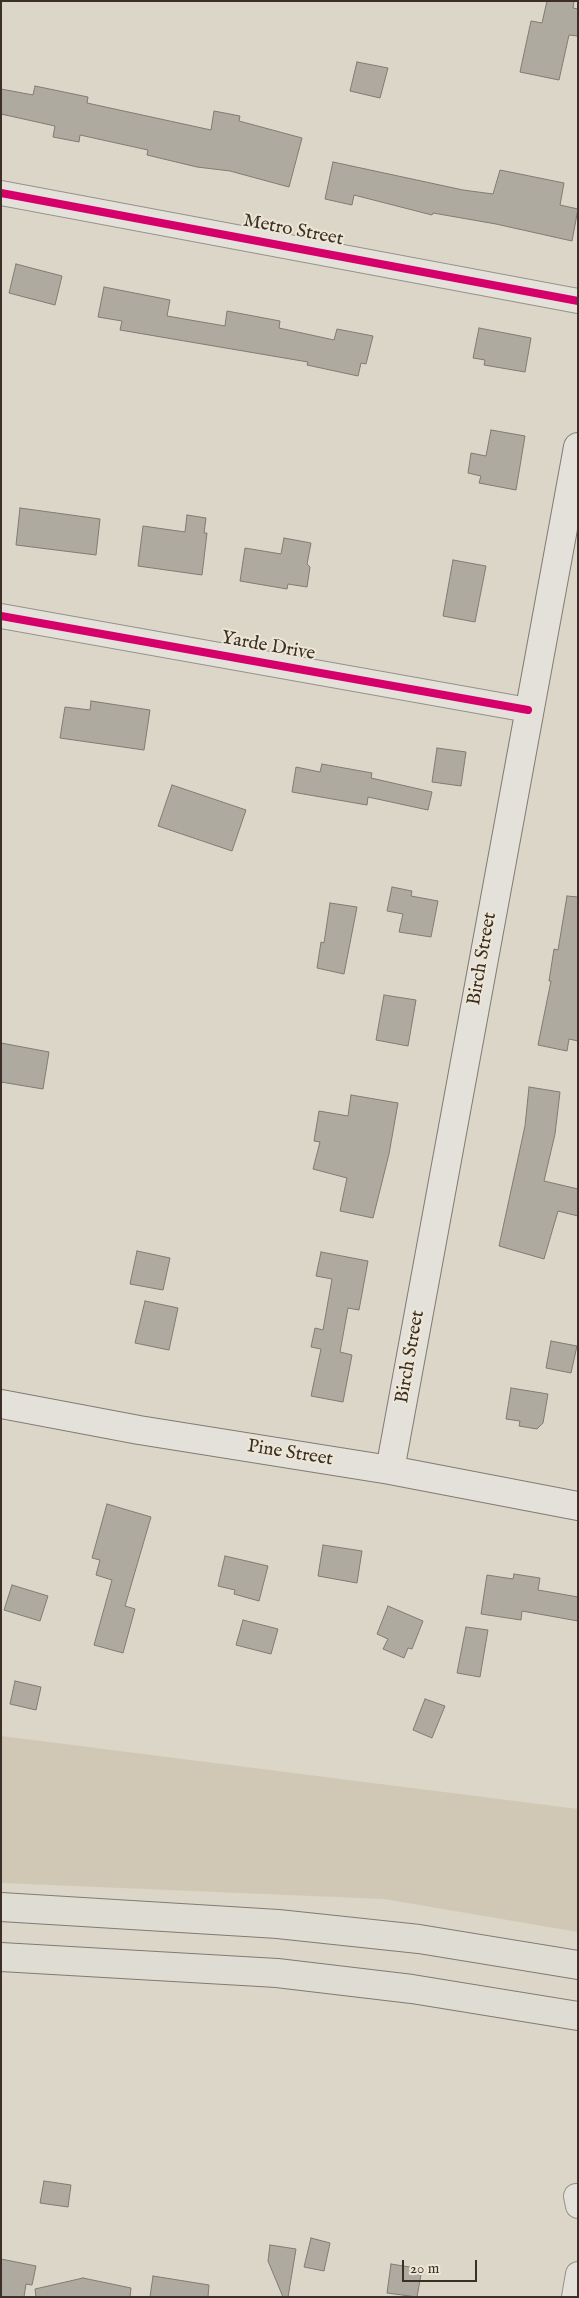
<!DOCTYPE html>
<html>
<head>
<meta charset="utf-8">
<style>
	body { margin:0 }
	#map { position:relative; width:579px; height:2298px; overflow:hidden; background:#dbd6c7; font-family:"IM FELL English",serif }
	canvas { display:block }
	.frame { position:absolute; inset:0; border:2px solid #3c2f28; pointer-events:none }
	.scale { position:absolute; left:402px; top:2260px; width:75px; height:22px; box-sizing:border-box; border:2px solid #3c2f28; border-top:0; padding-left:6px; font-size:15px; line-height:18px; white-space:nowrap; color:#3c2f28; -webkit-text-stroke:4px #ede6d5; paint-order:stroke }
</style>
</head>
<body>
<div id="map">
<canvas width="579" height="2298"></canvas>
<div class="frame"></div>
<div class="scale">20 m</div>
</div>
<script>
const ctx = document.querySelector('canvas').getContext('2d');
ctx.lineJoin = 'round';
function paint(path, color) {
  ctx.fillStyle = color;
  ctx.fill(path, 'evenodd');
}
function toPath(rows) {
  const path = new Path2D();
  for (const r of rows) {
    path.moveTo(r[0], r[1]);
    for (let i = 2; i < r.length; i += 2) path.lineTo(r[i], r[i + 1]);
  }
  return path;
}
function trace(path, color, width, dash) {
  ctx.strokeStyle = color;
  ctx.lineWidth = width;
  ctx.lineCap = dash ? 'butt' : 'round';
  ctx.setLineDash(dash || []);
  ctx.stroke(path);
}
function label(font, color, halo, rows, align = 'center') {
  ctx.font = font + ' "IM FELL English",serif';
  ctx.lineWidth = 4;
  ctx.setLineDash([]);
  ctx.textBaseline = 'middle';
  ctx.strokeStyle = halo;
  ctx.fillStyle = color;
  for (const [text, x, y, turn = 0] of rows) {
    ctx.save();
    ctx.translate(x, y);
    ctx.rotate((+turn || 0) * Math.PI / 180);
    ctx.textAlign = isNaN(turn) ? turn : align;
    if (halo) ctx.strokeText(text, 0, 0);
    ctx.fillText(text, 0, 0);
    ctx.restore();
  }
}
const green = toPath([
	[1,1736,578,1809,578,1932,384,1899,1,1883]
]);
const building = toPath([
	[547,1,574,1,573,8,578,9,578,36,569,35,559,80,520,72,531,21,542,23,547,1],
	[357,62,388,68,380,98,350,91,357,62],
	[35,86,88,97,87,103,211,130,214,111,240,116,239,121,302,138,289,187,230,171,197,167,147,155,148,150,80,135,79,142,53,137,55,126,1,114,1,89,33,95,35,86],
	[333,162,463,190,493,194,500,170,564,183,560,205,578,209,572,241,496,224,433,213,432,215,354,195,352,205,325,199,333,162],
	[16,264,62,276,55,305,9,293,16,264],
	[104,287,170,300,167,316,225,326,227,311,280,321,279,328,334,340,337,329,373,336,366,364,361,363,358,376,307,365,308,362,120,330,122,321,98,317,104,287],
	[479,328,531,338,525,372,484,365,485,360,473,358,479,328],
	[491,430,525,436,516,490,479,483,481,476,468,473,471,453,486,456,491,430],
	[20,508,100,519,96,555,16,545,20,508],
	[187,515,206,518,204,533,207,533,202,575,138,566,143,526,185,532,187,515],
	[284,538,311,543,307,564,310,567,307,587,288,584,287,589,240,581,245,548,281,554,284,538],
	[453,560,486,566,475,622,443,616,453,560],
	[91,701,150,710,144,750,60,738,65,707,90,710,91,701],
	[437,748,466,752,461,786,432,782,437,748],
	[322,764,372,773,371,778,432,792,428,810,368,797,367,805,292,792,296,767,320,772,322,764],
	[172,785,246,810,232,851,158,826,172,785],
	[392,887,412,891,411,896,438,901,431,937,399,932,403,914,387,911,392,887],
	[567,896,578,897,578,1041,569,1039,567,1051,538,1045,551,981,549,981,554,949,558,950,567,896],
	[330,903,357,907,344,974,317,968,321,942,324,943,330,903],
	[384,995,416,1000,408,1046,376,1040,384,995],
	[1,1043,49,1052,43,1089,1,1082,1,1043],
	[529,1087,560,1092,555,1134,544,1181,578,1189,578,1216,558,1211,544,1259,499,1246,525,1126,529,1087],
	[351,1095,398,1103,389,1154,373,1218,340,1211,347,1178,313,1169,320,1142,314,1141,319,1111,348,1116,351,1095],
	[137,1251,170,1258,163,1290,130,1284,137,1251],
	[321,1252,368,1261,359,1310,348,1308,340,1352,352,1355,343,1402,311,1396,321,1349,311,1347,315,1328,323,1330,332,1279,316,1276,321,1252],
	[145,1301,178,1308,169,1350,135,1343,145,1301],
	[551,1341,577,1346,571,1373,546,1368,551,1341],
	[511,1388,548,1394,543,1423,537,1429,519,1426,520,1421,506,1419,511,1388],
	[107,1504,151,1517,125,1606,135,1609,123,1653,94,1645,112,1580,96,1575,100,1560,92,1558,107,1504],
	[323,1545,362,1551,357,1583,318,1576,323,1545],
	[225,1556,268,1566,259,1601,234,1594,235,1590,218,1586,225,1556],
	[514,1574,540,1578,538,1590,578,1597,578,1621,522,1611,521,1620,481,1614,487,1575,513,1579,514,1574],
	[12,1585,48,1596,40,1621,4,1610,12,1585],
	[388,1606,423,1621,412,1649,408,1648,404,1658,383,1649,388,1639,377,1634,388,1606],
	[243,1620,278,1629,271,1654,236,1645,243,1620],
	[466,1627,488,1630,480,1677,457,1673,466,1627],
	[15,1681,41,1687,36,1710,10,1704,15,1681],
	[425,1699,445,1706,432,1738,413,1730,425,1699],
	[44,2181,71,2185,68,2207,40,2203,44,2181],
	[311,2238,330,2243,324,2271,304,2267,311,2238],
	[270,2245,296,2249,288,2297,283,2297,268,2261,270,2245],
	[1,2259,36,2266,32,2285,26,2284,24,2297,1,2297,1,2259],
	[391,2264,422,2269,417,2297,387,2293,391,2264],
	[153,2276,209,2285,208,2297,150,2297,153,2276],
	[83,2278,131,2288,130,2297,36,2297,35,2289,83,2278]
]);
const street = toPath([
	[1,193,578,301],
	[1,616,528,710],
	[576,2196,578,2206],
	[574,2297,578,2274]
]);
const secondary = toPath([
	[1,1404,139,1430,390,1470,578,1506],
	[390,1470,578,447]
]);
const highway = toPath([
	[1,1907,278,1924,419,1939,578,1965],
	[1,1957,277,1973,412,1989,578,2016]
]);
const cycleway = toPath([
	[1,193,578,301],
	[1,616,528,710]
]);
const streetNames = [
	["Metro Street",293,231,11],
	["Yarde Drive",268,647,10],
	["Birch Street",483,959,-80],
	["Birch Street",411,1357,-80],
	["Pine Street",290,1454,9]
];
paint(green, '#d0c8b4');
paint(building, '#aeaaa0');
trace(building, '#807b73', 1);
trace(street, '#969289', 26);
trace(secondary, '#807b73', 30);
trace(highway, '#807b73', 30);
trace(street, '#e4e1da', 24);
trace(secondary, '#e4e1da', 28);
trace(highway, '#dfdcd3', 28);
trace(cycleway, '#d6006c', 8);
label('19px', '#3c2f28', '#ede6d5', streetNames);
</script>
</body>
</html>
